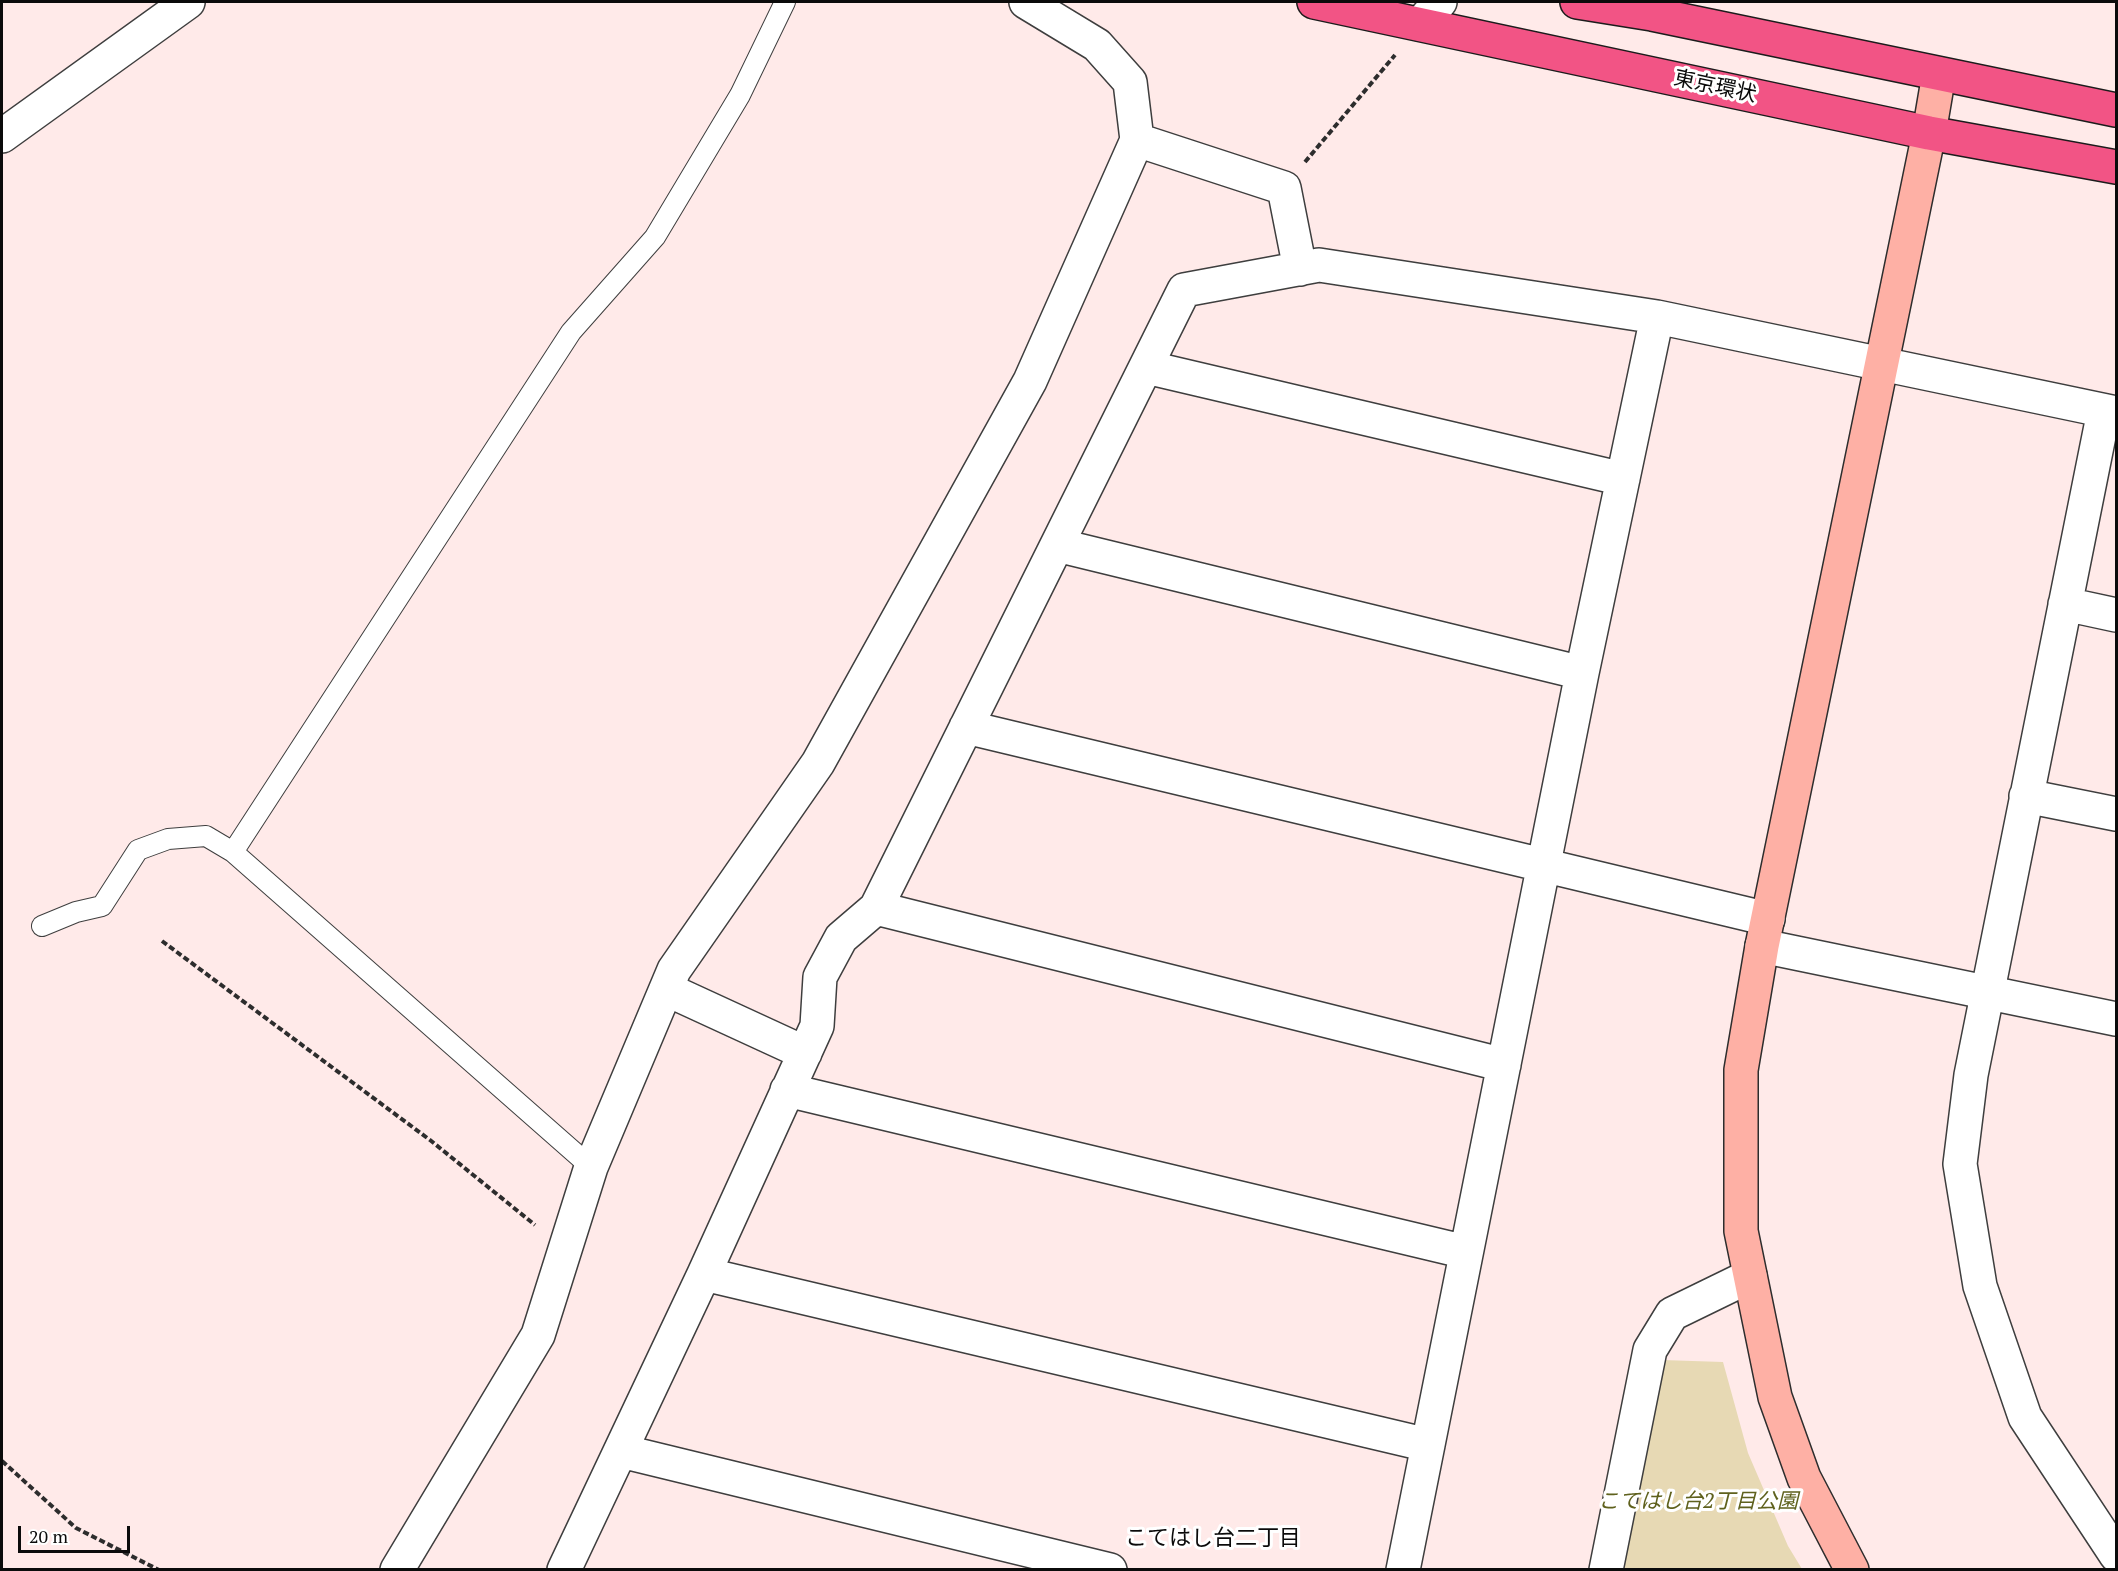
<!DOCTYPE html>
<html>
<head>
<meta charset="utf-8">
<style>
	body { margin:0 }
	#map { position:relative; width:2118px; height:1571px; overflow:hidden; background:#ffeae9; font-family:"PT Serif",serif }
	canvas { display:block }
	.frame { position:absolute; inset:0; border:3px solid #0b0b0b; pointer-events:none }
	.scale { position:absolute; left:18px; top:1526px; width:112px; height:27px; box-sizing:border-box; border:3px solid #0b0b0b; border-top:0; padding-left:8px; font-size:18px; line-height:21px; white-space:nowrap; color:#0b0b0b; -webkit-text-stroke:4px #fff; paint-order:stroke }
</style>
</head>
<body>
<div id="map">
<canvas width="2118" height="1571"></canvas>
<div class="frame"></div>
<div class="scale">20 m</div>
</div>
<script>
const ctx = document.querySelector('canvas').getContext('2d');
ctx.lineJoin = 'round';
function paint(path, color) {
  ctx.fillStyle = color;
  ctx.fill(path, 'evenodd');
}
function toPath(rows) {
  const path = new Path2D();
  for (const r of rows) {
    path.moveTo(r[0], r[1]);
    for (let i = 2; i < r.length; i += 2) path.lineTo(r[i], r[i + 1]);
  }
  return path;
}
function trace(path, color, width, dash) {
  ctx.strokeStyle = color;
  ctx.lineWidth = width;
  ctx.lineCap = dash ? 'butt' : 'round';
  ctx.setLineDash(dash || []);
  ctx.stroke(path);
}
function label(font, color, halo, rows, align = 'center') {
  ctx.font = font + ' "PT Serif","Noto Sans JP",serif';
  ctx.lineWidth = 6;
  ctx.setLineDash([]);
  ctx.textBaseline = 'middle';
  ctx.strokeStyle = halo;
  ctx.fillStyle = color;
  for (const [text, x, y, turn = 0] of rows) {
    ctx.save();
    ctx.translate(x, y);
    ctx.rotate((+turn || 0) * Math.PI / 180);
    ctx.textAlign = isNaN(turn) ? turn : align;
    if (halo) ctx.strokeText(text, 0, 0);
    ctx.fillText(text, 0, 0);
    ctx.restore();
  }
}
const green = toPath([
	[1662,1360,1723,1362,1748,1453,1788,1546,1802,1569,1618,1570]
]);
const path = toPath([
	[1305,162,1395,55],
	[162,941,430,1140,535,1225],
	[2,1461,76,1528,159,1570]
]);
const lane = toPath([
	[42,926,76,912,102,906,138,850,168,839,206,836,233,852],
	[591,1167,233,852,571,332,655,237,740,95,785,2]
]);
const street = toPath([
	[1420,24,1440,2],
	[2,136,188,2],
	[1137,140,1284,188,1300,269],
	[1146,367,1623,479],
	[2104,411,1971,1075,1960,1164,1980,1286,2025,1417,2116,1555],
	[1057,545,1582,673],
	[2065,604,2116,615],
	[966,727,1768,919],
	[2026,796,2116,814],
	[876,908,1504,1065],
	[1762,946,2116,1019],
	[666,989,805,1053],
	[787,1090,1466,1252],
	[704,1274,1428,1445],
	[621,1451,1110,1570],
	[397,1570,538,1335,591,1167,674,970,818,763,1030,381,1137,140,1130,82,1097,45,1026,2],
	[564,1570,704,1274,817,1026,820,977,841,938,876,908,1184,290,1319,265,1657,317,2116,413],
	[1403,1570,1582,673,1657,317],
	[1606,1570,1650,1350,1672,1314,1750,1276]
]);
const secondary = toPath([
	[1852,1570,1804,1478,1775,1397,1741,1231,1741,1070,1762,946,1929,133,1939,74]
]);
const highway = toPath([
	[1314,2,1929,133,2116,167],
	[1577,2,1652,14,2116,110]
]);
const streetNames = [
	["東京環状",1715,87,12]
];
const parkNames = [
	["こてはし台2丁目公園",1698,1502]
];
const neighbourhoodNames = [
	["こてはし台二丁目",1213,1539]
];
paint(green, '#e7d9b4');
trace(lane, '#3e3e3e', 22);
trace(street, '#3e3e3e', 36);
trace(secondary, '#2d2d2d', 36);
trace(highway, '#1c1c1c', 36);
trace(path, '#2d2d2d', 4, [6, 3]);
trace(lane, '#fff', 20);
trace(street, '#fff', 33);
trace(secondary, '#feb0a5', 33);
trace(highway, '#f25485', 33);
label('21px', '#0b0b0b', '#fff', streetNames);
label('italic 21px', '#5f611d', '#fff', parkNames);
label('22px', '#0b0b0b', '#fff', neighbourhoodNames);
</script>
</body>
</html>
